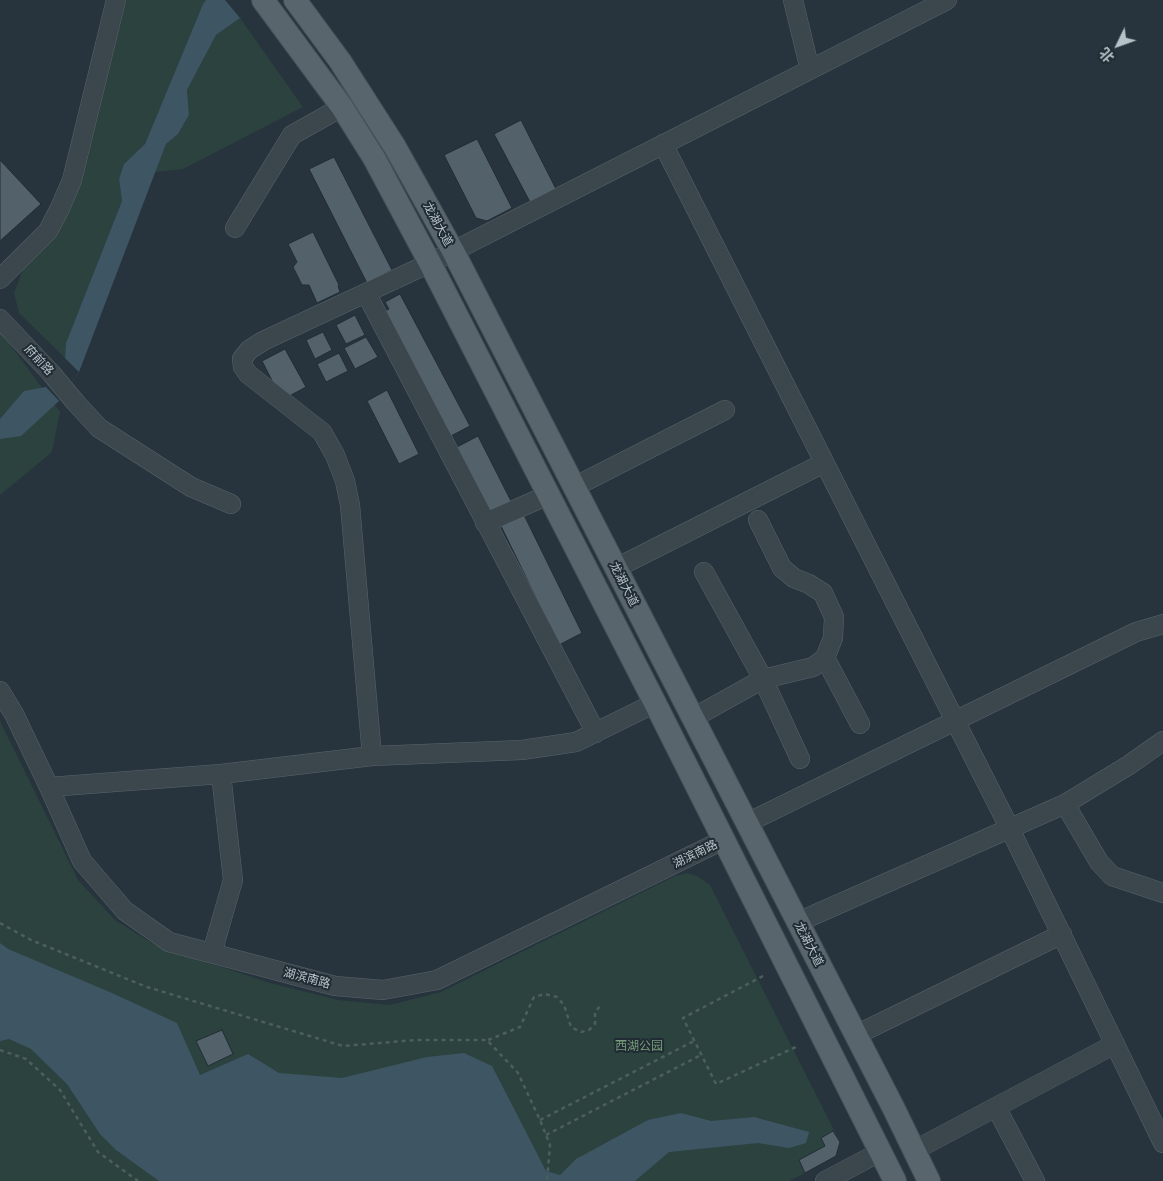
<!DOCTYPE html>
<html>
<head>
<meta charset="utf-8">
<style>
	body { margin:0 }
	#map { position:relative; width:1163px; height:1181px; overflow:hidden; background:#27343d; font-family:Ubuntu,"Noto Sans SC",sans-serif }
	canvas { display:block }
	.north { position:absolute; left:1093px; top:20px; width:50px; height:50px; -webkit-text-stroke:4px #202b33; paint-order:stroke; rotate:228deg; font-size:14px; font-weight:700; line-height:20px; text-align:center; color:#b7c1c8 }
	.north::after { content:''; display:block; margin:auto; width:18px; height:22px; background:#b7c1c8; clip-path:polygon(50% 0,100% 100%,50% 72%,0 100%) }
</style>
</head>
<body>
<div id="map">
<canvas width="1163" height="1181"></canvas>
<div class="north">北</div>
</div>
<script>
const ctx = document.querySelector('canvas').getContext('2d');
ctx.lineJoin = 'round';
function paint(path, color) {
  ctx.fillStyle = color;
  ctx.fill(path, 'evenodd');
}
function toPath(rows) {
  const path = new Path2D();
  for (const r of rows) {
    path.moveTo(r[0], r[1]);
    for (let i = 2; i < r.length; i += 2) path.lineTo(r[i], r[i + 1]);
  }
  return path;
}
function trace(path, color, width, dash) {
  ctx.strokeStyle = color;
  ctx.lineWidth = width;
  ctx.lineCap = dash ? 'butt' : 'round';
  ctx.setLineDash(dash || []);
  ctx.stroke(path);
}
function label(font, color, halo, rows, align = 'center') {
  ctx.font = font + ' Ubuntu,"Noto Sans SC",sans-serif';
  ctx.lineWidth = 4;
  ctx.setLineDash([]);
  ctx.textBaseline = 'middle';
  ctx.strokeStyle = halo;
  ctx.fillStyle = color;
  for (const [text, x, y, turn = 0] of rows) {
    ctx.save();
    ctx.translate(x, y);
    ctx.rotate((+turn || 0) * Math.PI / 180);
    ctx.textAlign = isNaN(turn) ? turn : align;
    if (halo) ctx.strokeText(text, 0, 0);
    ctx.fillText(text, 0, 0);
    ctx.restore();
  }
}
const green = toPath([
	[127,0,206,0,203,4,145,144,124,164,119,179,122,201,66,343,65,358,19,313,14,293,24,267,55,236,82,179,119,15],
	[240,18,303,107,183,169,155,172,166,144,178,134,189,115,187,90,216,35],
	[0,331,60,412,52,452,0,495],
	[0,721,78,880,115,920,155,945,270,983,338,1000,390,1005,441,992,675,876,687,873,697,876,710,885,840,1142,805,1173,789,1181,0,1181]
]);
const water = toPath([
	[206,0,248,0,240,18,216,35,187,90,189,115,178,134,166,144,79,372,59,401,21,436,0,439,0,419,24,391,46,387,65,358,66,343,122,201,119,179,124,164,145,144,203,4],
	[0,943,8,949,112,993,177,1023,200,1075,248,1054,279,1073,342,1078,427,1057,464,1053,492,1066,546,1171,560,1175,576,1159,648,1120,681,1113,711,1121,754,1117,809,1132,806,1143,789,1148,758,1143,669,1152,635,1181,159,1181,116,1150,100,1134,67,1084,31,1049,9,1039,0,1041]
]);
const pier = toPath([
	[225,0,249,0,240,18],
	[65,358,79,372,59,401,46,387]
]);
const building = toPath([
	[521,120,556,189,530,202,494,134,521,120],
	[477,139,512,208,487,221,476,218,444,155,477,139],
	[334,157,392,270,367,283,309,169,334,157],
	[0,160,41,204,0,241,0,160],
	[313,232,339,285,338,286,340,292,317,303,309,285,302,285,293,267,297,262,288,244,313,232],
	[400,294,470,426,451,436,385,311,389,309,385,302,400,294],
	[355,315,365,335,346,344,336,325,355,315],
	[323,332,332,350,315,359,306,340,323,332],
	[366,337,378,357,355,369,344,348,366,337],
	[285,349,306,387,282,400,262,361,285,349],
	[339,353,348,371,326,382,317,364,339,353],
	[387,390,419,454,399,464,367,401,387,390],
	[478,436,512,503,491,514,457,447,478,436],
	[524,515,582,633,559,645,501,526,524,515],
	[222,1030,233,1054,208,1066,196,1041,222,1030],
	[833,1131,840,1142,836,1156,805,1173,799,1160,825,1146,821,1138,833,1131]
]);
const path = toPath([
	[0,923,31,940,147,987,343,1046,416,1040,487,1040,518,1073,540,1120,550,1145,547,1181],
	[763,976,683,1018,716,1084,798,1046],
	[488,1040,520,1027,534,997,545,994,557,997,564,1005,571,1027,581,1032,589,1030,595,1024,595,1012,602,1004],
	[0,1050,26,1059,60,1090,98,1152,138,1181],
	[540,1120,694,1041],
	[546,1135,701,1055]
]);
const minor = toPath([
	[793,0,810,70],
	[663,144,1010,829,1163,1143],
	[235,228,292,135,342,107],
	[0,279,48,231,60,208,72,180,116,0],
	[366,293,596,733],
	[0,319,51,373,76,403,99,428,191,487,231,504],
	[574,487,725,410],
	[485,523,548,495],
	[616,568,824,463],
	[704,572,763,679,800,759],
	[825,658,860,724],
	[0,691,14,714,49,787,82,861,125,911,169,942,335,986,383,990,437,980,723,840],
	[693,718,763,679,813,667,825,658,833,638,834,617,823,593,809,584,794,578,782,568,758,520],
	[372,756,350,505,345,481,335,455,322,432,248,374,243,367,242,359,249,350,263,341,430,263,947,0],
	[49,787,221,774,372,756,522,750,576,742,655,703],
	[1065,804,1099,862,1112,876,1163,893],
	[747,823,1136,632,1163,624],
	[798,922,1065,804,1129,765,1163,741],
	[212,953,233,880,221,774],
	[856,1035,1062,934],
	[996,1107,1035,1181],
	[915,1150,1115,1044],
	[825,1181,880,1152]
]);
const major = toPath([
	[263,0,342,107,374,158,430,263,655,703,895,1181],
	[295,0,340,61,395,147,453,251,894,1109,929,1181]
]);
const streetNames = [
	["龙湖大道",438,224,61],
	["府前路",39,360,47],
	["龙湖大道",624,584,63],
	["湖滨南路",695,854,-26],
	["龙湖大道",809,944,63],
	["湖滨南路",307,978,15]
];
const parkNames = [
	["西湖公园",639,1046]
];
paint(green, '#2c423f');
paint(water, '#3e5564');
paint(pier, '#27343d');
paint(building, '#53616a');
trace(building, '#222d35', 1);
trace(minor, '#59646b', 20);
trace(major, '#444f57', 24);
trace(path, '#4b5f5d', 2.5, [4, 4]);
trace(minor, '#3b464d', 19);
trace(major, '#59656d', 22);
label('12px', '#b7c1c8', '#202b33', streetNames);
label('12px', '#779c79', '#202b33', parkNames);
</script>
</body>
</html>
